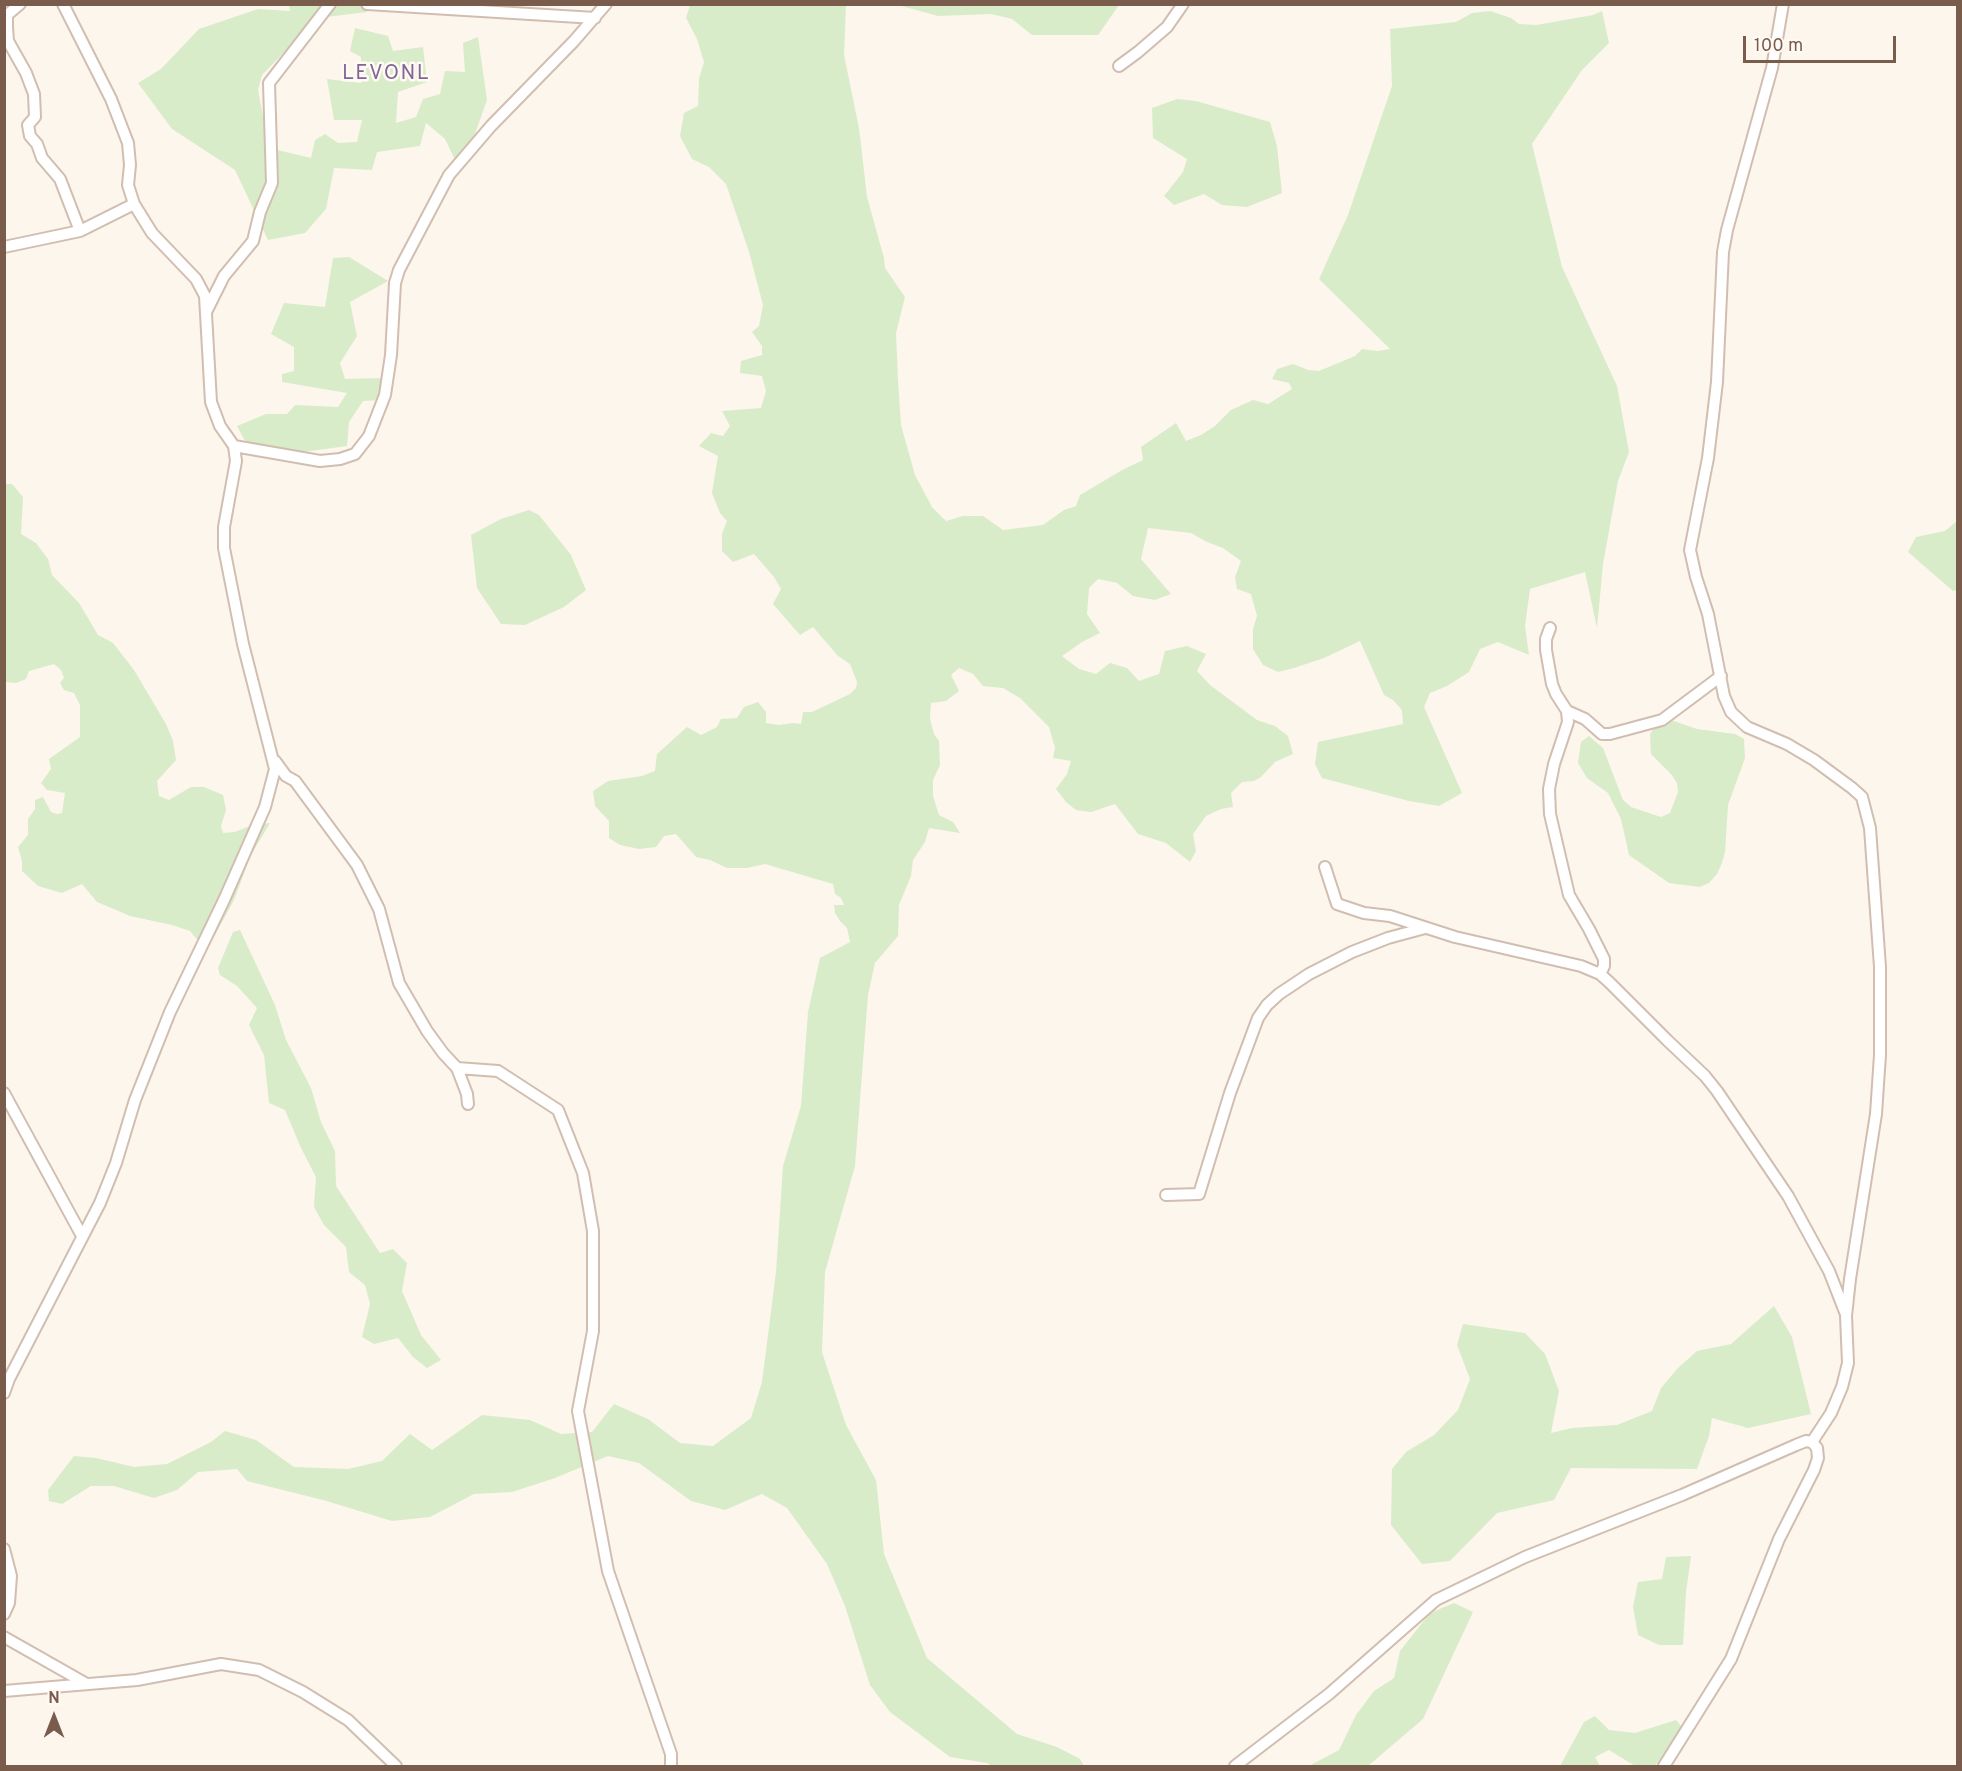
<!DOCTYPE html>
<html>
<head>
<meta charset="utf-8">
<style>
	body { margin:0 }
	#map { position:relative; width:1962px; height:1771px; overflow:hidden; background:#fdf6ec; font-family:Overpass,sans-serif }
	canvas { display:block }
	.frame { position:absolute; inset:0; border:6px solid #7a5c4d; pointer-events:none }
	.north { position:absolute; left:24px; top:1687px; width:60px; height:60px; -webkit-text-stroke:4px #fffaf3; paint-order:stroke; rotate:0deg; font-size:16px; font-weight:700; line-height:24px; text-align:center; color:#7a5c4d }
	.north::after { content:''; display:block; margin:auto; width:21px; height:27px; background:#7a5c4d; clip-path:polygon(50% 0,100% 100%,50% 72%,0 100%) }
	.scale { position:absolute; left:1743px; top:36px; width:153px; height:27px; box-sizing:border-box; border:3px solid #7a5c4d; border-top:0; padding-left:8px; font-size:18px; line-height:21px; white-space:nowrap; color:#7a5c4d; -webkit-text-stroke:4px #fffaf3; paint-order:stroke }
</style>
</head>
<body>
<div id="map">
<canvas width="1962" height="1771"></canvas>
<div class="frame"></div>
<div class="north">N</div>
<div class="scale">100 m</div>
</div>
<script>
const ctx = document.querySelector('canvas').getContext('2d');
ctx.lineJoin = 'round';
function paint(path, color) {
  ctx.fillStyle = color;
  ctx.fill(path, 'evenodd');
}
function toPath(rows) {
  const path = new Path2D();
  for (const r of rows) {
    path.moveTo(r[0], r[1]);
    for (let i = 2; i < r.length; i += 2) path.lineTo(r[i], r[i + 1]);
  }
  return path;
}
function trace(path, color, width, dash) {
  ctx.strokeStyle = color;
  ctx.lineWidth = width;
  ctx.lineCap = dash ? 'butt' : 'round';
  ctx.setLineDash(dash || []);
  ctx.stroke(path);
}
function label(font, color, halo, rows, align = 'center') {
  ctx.font = font + ' Overpass,sans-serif';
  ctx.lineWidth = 5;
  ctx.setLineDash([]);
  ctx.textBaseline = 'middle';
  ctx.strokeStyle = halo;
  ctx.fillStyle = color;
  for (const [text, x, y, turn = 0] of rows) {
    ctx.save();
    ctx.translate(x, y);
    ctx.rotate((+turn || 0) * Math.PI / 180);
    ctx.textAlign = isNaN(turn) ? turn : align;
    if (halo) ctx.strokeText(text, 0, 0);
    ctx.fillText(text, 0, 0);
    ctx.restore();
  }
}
const green = toPath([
	[289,5,367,5,367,12,326,17,294,42,262,75,258,90,269,148,311,158,315,140,325,134,338,143,357,142,362,120,334,120,327,79,361,83,361,57,350,51,355,28,388,36,393,51,423,47,427,82,398,92,396,123,416,117,423,99,440,94,445,71,465,72,463,43,478,37,487,100,475,134,455,160,445,139,426,123,420,146,377,152,372,170,334,168,326,209,305,233,268,240,235,170,172,129,138,83,161,69,199,29,258,9,290,11],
	[690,5,846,5,844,55,859,128,867,197,884,258,885,268,905,297,896,333,898,380,901,425,915,475,932,507,946,521,963,516,983,516,1003,530,1043,525,1064,510,1076,506,1080,495,1124,469,1143,460,1141,447,1176,423,1186,441,1201,435,1215,426,1231,410,1253,400,1268,404,1292,389,1289,383,1272,379,1277,369,1293,364,1308,370,1319,371,1355,356,1362,349,1378,351,1390,349,1319,279,1348,215,1392,86,1390,29,1456,22,1472,13,1490,11,1511,18,1519,24,1536,25,1593,15,1602,11,1609,43,1582,70,1532,144,1562,267,1617,386,1629,452,1618,481,1603,564,1597,628,1585,572,1530,589,1525,626,1529,655,1498,642,1480,649,1469,672,1447,686,1430,693,1424,707,1462,793,1439,806,1409,801,1322,778,1315,764,1318,742,1403,724,1402,710,1393,700,1384,695,1360,641,1324,658,1294,668,1278,672,1263,665,1253,649,1253,629,1257,616,1251,594,1237,589,1235,577,1241,561,1223,548,1207,542,1191,533,1148,528,1141,559,1171,594,1155,600,1133,596,1117,583,1098,579,1089,588,1087,614,1100,633,1082,642,1062,656,1079,669,1096,674,1110,663,1127,668,1139,681,1159,674,1165,651,1187,646,1206,654,1197,671,1210,685,1257,720,1275,726,1288,736,1293,754,1275,762,1261,777,1254,781,1242,782,1231,793,1233,807,1221,809,1206,816,1193,834,1196,851,1190,862,1166,843,1138,834,1115,804,1091,812,1076,810,1066,802,1056,789,1067,774,1071,761,1053,758,1055,748,1049,727,1020,698,1003,688,983,686,973,674,959,668,951,675,959,691,946,701,931,703,930,719,934,734,939,741,940,765,933,780,933,796,939,815,953,822,960,833,929,828,925,842,913,860,911,876,899,905,898,936,875,963,868,995,855,1166,825,1272,822,1352,846,1425,876,1480,884,1554,927,1658,1017,1734,1057,1747,1080,1759,1084,1766,992,1766,987,1763,950,1757,890,1712,870,1685,845,1606,827,1564,787,1508,762,1494,725,1510,691,1501,639,1463,608,1456,555,1478,512,1492,474,1494,430,1517,392,1521,323,1500,247,1481,237,1469,198,1472,177,1490,154,1498,114,1486,91,1486,62,1504,49,1501,48,1490,74,1456,96,1458,134,1467,167,1464,211,1442,225,1431,256,1440,294,1467,348,1469,382,1461,410,1434,432,1450,482,1415,530,1420,561,1434,592,1432,614,1404,648,1419,680,1443,713,1446,751,1418,762,1382,776,1272,783,1166,801,1106,808,1012,820,958,850,942,847,928,840,921,835,913,834,905,844,905,841,898,835,894,833,884,765,864,747,868,727,868,710,860,696,857,676,834,664,836,656,847,639,849,620,845,609,838,609,821,595,806,593,791,608,781,642,776,655,771,657,754,687,727,701,735,717,727,721,719,737,718,744,707,758,702,766,712,766,723,779,725,793,723,801,724,803,712,812,712,850,694,856,688,857,682,850,664,838,656,813,627,800,635,773,604,781,589,774,577,754,554,733,562,722,551,722,534,727,521,720,513,712,493,718,456,699,446,711,433,723,436,730,426,722,411,761,408,766,391,762,376,740,373,741,361,762,355,762,346,752,332,759,326,763,305,749,252,726,184,709,167,692,159,680,136,684,113,698,106,699,79,704,62,697,39,686,18],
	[898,5,1119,4,1119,5,1098,35,1032,35,1012,19,991,14,938,16],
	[1177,99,1196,101,1270,122,1277,146,1282,193,1247,207,1222,205,1204,194,1174,205,1164,196,1183,172,1187,159,1153,138,1152,108],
	[349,257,388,281,350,302,357,336,340,363,345,379,383,378,381,400,363,401,349,422,347,446,303,452,253,456,237,426,266,414,287,414,295,405,338,407,347,393,282,382,282,374,294,371,294,347,271,334,284,303,325,307,333,258],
	[4,484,12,484,23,497,21,534,36,543,48,559,52,575,79,603,98,635,113,643,134,670,166,724,173,741,176,760,157,781,159,796,169,800,191,787,204,787,223,795,226,810,221,826,223,833,235,832,252,825,270,823,251,855,234,900,209,946,201,944,190,931,172,925,130,916,97,902,82,884,62,893,38,886,22,871,22,861,18,847,28,835,28,819,35,809,35,800,43,797,51,812,57,814,62,813,65,793,47,790,41,783,51,769,49,759,80,737,80,705,74,693,64,690,60,683,64,678,61,670,54,664,29,671,26,679,16,683,5,682],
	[529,510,539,515,571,555,586,590,564,607,525,625,501,624,477,588,471,535,501,519],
	[1957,521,1957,590,1953,591,1908,552,1916,537,1945,531],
	[1668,719,1697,729,1735,734,1744,739,1745,758,1728,805,1725,852,1722,863,1717,874,1709,883,1700,887,1669,883,1629,855,1621,819,1608,793,1587,778,1578,763,1581,742,1589,736,1603,748,1623,800,1631,807,1661,817,1670,813,1678,792,1677,783,1671,774,1651,754,1650,735,1654,727],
	[240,930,275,1005,286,1040,311,1088,321,1122,335,1151,336,1186,380,1253,393,1249,407,1263,402,1291,421,1335,441,1360,427,1368,413,1357,398,1338,374,1344,362,1337,370,1304,365,1285,349,1272,346,1247,324,1225,314,1207,316,1177,301,1148,285,1110,269,1103,264,1055,249,1025,257,1008,237,986,220,975,218,968,233,932],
	[1774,1306,1792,1337,1811,1414,1748,1428,1712,1418,1709,1436,1697,1469,1571,1468,1554,1500,1497,1513,1450,1561,1422,1564,1391,1525,1392,1469,1406,1452,1434,1435,1458,1410,1470,1379,1457,1345,1463,1324,1525,1333,1545,1354,1559,1391,1551,1433,1572,1428,1617,1425,1652,1411,1661,1388,1678,1368,1697,1351,1731,1344],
	[1691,1556,1686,1592,1683,1645,1659,1645,1638,1635,1633,1607,1638,1582,1662,1579,1666,1557],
	[1454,1603,1473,1612,1423,1719,1368,1766,1309,1766,1339,1750,1356,1715,1374,1691,1394,1678,1400,1651,1430,1613],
	[1595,1716,1609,1730,1635,1733,1676,1720,1683,1728,1655,1766,1635,1766,1609,1750,1595,1757,1600,1766,1560,1766,1584,1722]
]);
const minor = toPath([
	[20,4,7,15,7,27,8,41,26,73,34,94,35,117,28,125,30,136,37,144,42,158,60,179,80,231],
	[367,4,595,18],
	[1783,4,1772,68,1727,230,1723,252,1717,382,1708,458,1690,550,1696,577,1708,614,1724,696,1731,712,1747,727,1787,744,1814,760,1852,788,1862,797,1870,828,1880,967,1880,1055,1876,1114,1850,1279,1846,1316,1848,1363,1842,1387,1831,1413,1812,1442],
	[1119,66,1138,52,1167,27,1183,4],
	[4,247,80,231,134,204],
	[207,310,224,276,253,241,260,212,272,183,269,83,330,4],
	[234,446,320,461,340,459,355,454,369,436,385,395,391,355,395,283,399,270,449,175,491,126,574,41,606,4],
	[1550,628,1546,639,1546,650,1552,684,1556,694,1567,711],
	[275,761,286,776,295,781,357,865,379,909,399,983,427,1031,443,1053,457,1068,467,1094,468,1104],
	[1325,867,1337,904,1364,913,1390,916,1455,937,1581,966,1600,974,1609,982,1667,1040,1705,1076,1717,1091,1788,1196,1829,1271,1845,1312],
	[1600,974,1604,966,1604,959,1589,929,1569,895,1550,814,1549,789,1554,764,1568,722,1567,711,1585,719,1602,734,1610,734,1662,720,1721,676],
	[457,1068,498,1071,558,1110,583,1173,593,1231,593,1331,578,1411,608,1571,671,1754,671,1766],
	[4,1093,82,1236],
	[1166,1195,1199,1194,1230,1093,1258,1018,1267,1005,1279,994,1309,974,1352,952,1388,938,1425,928],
	[4,1393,9,1379,100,1203,116,1163,135,1100,170,1012,224,900,265,807,275,769,243,644,224,548,224,527,236,461,234,446,220,426,211,402,205,296,196,279,152,233,134,204,128,185,130,165,128,143,111,99,63,4],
	[4,1549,11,1576,9,1603,4,1614],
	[4,1637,85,1683],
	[4,1691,137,1680,221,1664,259,1670,303,1692,348,1720,396,1766],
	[1235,1766,1329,1694,1436,1600,1525,1557,1682,1495,1796,1445,1806,1441,1812,1442],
	[1664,1766,1731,1659,1779,1539,1814,1470,1818,1458,1817,1448,1812,1442]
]);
const quarterNames = [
	["LEVONL",386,75]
];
paint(green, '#d8ecc9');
trace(minor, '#d1beb0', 14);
trace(minor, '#fff', 10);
ctx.letterSpacing = '1.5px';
label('21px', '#846695', '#fffaf3', quarterNames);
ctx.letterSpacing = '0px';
</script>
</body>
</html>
